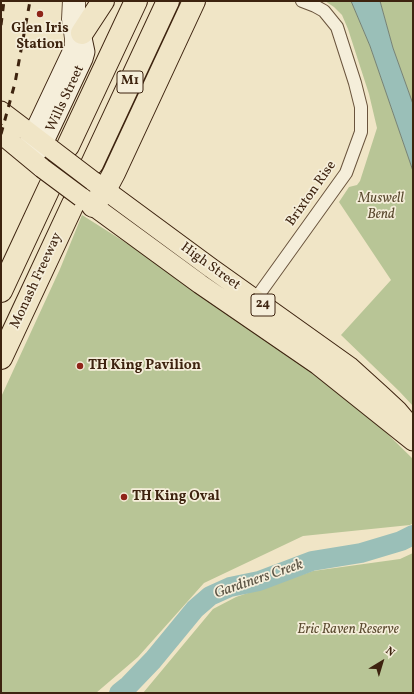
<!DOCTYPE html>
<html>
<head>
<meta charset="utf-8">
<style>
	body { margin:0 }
	#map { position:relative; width:414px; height:694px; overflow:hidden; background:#f0e5c6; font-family:Vollkorn,serif }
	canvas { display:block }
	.frame { position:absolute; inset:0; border:2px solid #3d230f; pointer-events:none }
	.north { position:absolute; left:362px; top:642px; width:40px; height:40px; -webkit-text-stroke:3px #f5eeda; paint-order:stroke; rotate:38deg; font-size:11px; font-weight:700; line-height:16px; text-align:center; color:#3d230f }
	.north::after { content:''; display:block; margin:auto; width:14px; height:18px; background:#3d230f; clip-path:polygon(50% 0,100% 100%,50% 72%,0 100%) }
</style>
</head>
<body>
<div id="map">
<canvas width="414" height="694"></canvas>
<div class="frame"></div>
<div class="north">N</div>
</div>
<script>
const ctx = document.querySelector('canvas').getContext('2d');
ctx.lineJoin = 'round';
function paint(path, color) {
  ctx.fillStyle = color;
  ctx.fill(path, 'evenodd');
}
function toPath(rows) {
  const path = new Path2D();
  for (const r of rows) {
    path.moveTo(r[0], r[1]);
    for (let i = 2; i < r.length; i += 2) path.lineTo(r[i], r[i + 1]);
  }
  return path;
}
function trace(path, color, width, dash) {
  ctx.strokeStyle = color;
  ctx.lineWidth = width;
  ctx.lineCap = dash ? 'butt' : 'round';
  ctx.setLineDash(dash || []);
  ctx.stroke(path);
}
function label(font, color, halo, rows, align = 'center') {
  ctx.font = font + ' Vollkorn,serif';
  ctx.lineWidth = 3.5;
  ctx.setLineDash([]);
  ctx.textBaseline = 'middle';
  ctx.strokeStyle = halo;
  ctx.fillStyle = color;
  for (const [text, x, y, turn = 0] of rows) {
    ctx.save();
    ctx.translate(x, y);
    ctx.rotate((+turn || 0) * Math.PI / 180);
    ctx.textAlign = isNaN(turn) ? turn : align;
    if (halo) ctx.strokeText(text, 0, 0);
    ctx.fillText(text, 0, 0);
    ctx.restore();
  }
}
const green = toPath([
	[325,1,351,1,370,46,413,171,413,406,399,391,341,335,391,280,339,202,349,187,357,185,360,181,377,128,369,94,348,29,342,15,334,7],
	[380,1,413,1,413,104,393,48],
	[82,215,166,268,355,402,413,459,413,523,410,525,303,536,204,583,138,657,96,693,1,693,1,397,60,269],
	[413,553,413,693,143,693,213,609,236,597,313,571,400,559]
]);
const water = toPath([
	[351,1,380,1,393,48,413,104,413,171,370,46,351,1]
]);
const river = toPath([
	[119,693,129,685,153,660,195,609,210,596,230,587,259,581,312,561,361,553,401,541,413,535]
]);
const street = toPath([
	[69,1,68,19,71,38,71,51],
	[79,1,79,14,82,32],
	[252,304,346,173,361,132,361,107,355,83,337,27,324,11,315,6,302,1]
]);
const secondary = toPath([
	[27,145,70,54,82,33],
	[32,160,44,144,84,59,86,52,82,33]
]);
const primary = toPath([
	[1,111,51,149],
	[1,134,42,168],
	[93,181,211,268,350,367,382,396,398,411,413,429],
	[81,197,200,284,318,365,413,441]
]);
const highway = toPath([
	[82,33,103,1],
	[68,146,136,1],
	[92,164,168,1],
	[93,206,105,190,114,173,194,1],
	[1,291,50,186],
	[1,358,73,204]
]);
const rail = toPath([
	[1,25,4,1],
	[1,134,15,83,30,1]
]);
const primaryBridge = toPath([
	[51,149,93,181],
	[42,168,81,197]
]);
const markers = [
	[40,14,4,"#8f2418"],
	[80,366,4,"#8f2418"],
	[124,497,4,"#8f2418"]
];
const shields = [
	[130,82,26],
	[263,305,24]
];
const shieldNames = [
	["M1",130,82],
	["24",263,305]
];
const poiNames = [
	["Glen Iris",40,29,"center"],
	["Station",40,45,"center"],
	["TH King Pavilion",88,366],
	["TH King Oval",132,497]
];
const streetNames = [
	["Wills Street",66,99,-65],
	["Brixton Rise",312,194,-55],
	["High Street",210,267,36],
	["Monash Freeway",37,281,-65]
];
const parkNames = [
	["Muswell",381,199],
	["Bend",381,215],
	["Eric Raven Reserve",348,630]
];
const waterNames = [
	["Gardiners Creek",259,580,-19]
];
paint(green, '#b8c596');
paint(water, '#9abfb8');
trace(water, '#758174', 1);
trace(river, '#9abfb8', 20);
trace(street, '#6a543d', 14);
trace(secondary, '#3d230f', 19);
trace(primary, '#3d230f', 21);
trace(highway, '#3d230f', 24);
trace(street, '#f5eeda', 12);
trace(secondary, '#f5eeda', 17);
trace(primary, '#f0e5c6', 19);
trace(highway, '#f0e5c6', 22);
trace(rail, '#3d230f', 3, [7, 7]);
trace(primaryBridge, '#3d230f', 21, []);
trace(primaryBridge, '#f0e5c6', 19);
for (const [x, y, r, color] of markers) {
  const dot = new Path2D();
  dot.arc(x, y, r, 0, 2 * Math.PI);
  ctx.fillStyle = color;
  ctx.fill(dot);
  trace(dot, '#f5eeda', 1.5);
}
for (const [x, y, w] of shields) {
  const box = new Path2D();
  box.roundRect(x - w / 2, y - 11, w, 22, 3);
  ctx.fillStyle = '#f5eeda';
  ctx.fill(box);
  trace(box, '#3d230f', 1);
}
label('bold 13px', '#3d230f', null, shieldNames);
label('bold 14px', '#3d230f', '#f5eeda', poiNames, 'left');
label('14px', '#3d230f', '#f5eeda', streetNames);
label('italic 14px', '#5c4c31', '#f5eeda', parkNames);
label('italic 15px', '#595242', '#f5eeda', waterNames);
</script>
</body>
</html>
